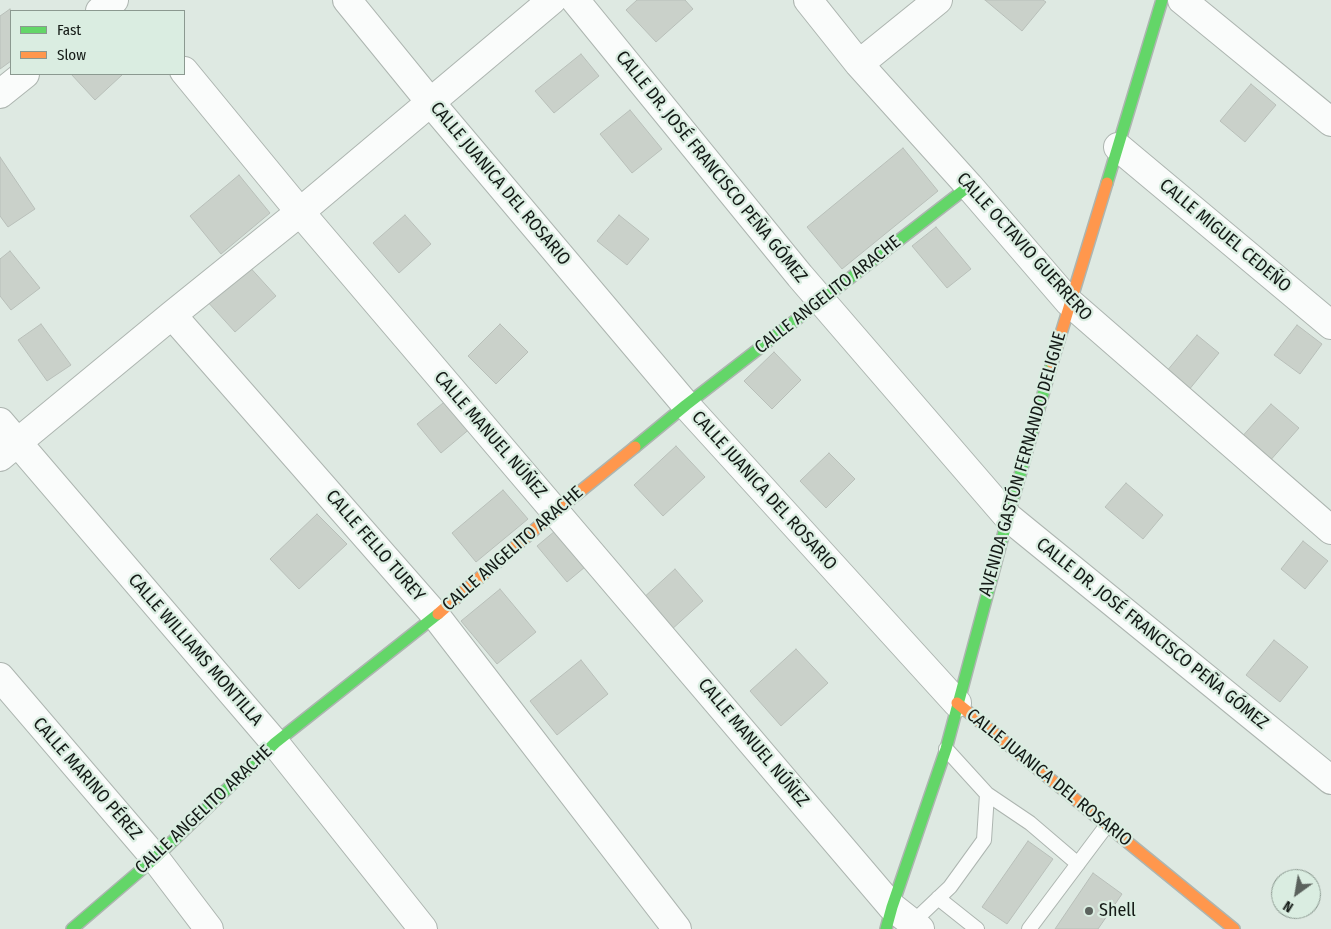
<!DOCTYPE html>
<html>
<head>
<meta charset="utf-8">
<style>
	body { margin:0 }
	#map { position:relative; width:1331px; height:929px; overflow:hidden; background:#dee9e2; font-family:"Fira Sans Condensed",sans-serif }
	canvas { display:block }
	.legend { position:absolute; left:10px; top:10px; width:175px; height:65px; box-sizing:border-box; background:#daede1; border:1px solid #8b9990; margin:0; padding:6px 9px; list-style:none; font-size:15px; color:#141a16 }
	.legend li { display:flex; align-items:center; gap:10px; height:25px }
	.legend b { width:25px; border:1px solid #8b9990 }
	.north { position:absolute; left:1271px; top:869px; width:50px; height:50px; box-sizing:border-box; background:#daede1; border:1px solid #8b9990; border-radius:50%; rotate:212deg; font-size:14px; font-weight:700; line-height:20px; text-align:center; color:#141a16 }
	.north::after { content:''; display:block; margin:auto; width:18px; height:22px; background:#5b625d; clip-path:polygon(50% 0,100% 100%,50% 72%,0 100%) }
</style>
</head>
<body>
<div id="map">
<canvas width="1331" height="929"></canvas>
<ul class="legend">
<li><b style="height:6px;background:#63d668"></b>Fast</li>
<li><b style="height:6px;background:#ff974d"></b>Slow</li>
</ul>
<div class="north">N</div>
</div>
<script>
const ctx = document.querySelector('canvas').getContext('2d');
ctx.lineJoin = 'round';
function paint(path, color) {
  ctx.fillStyle = color;
  ctx.fill(path, 'evenodd');
}
function toPath(rows) {
  const path = new Path2D();
  for (const r of rows) {
    path.moveTo(r[0], r[1]);
    for (let i = 2; i < r.length; i += 2) path.lineTo(r[i], r[i + 1]);
  }
  return path;
}
function trace(path, color, width, dash) {
  ctx.strokeStyle = color;
  ctx.lineWidth = width;
  ctx.lineCap = dash ? 'butt' : 'round';
  ctx.setLineDash(dash || []);
  ctx.stroke(path);
}
function label(font, color, halo, rows, align = 'center') {
  ctx.font = font + ' "Fira Sans Condensed",sans-serif';
  ctx.lineWidth = 4.5;
  ctx.setLineDash([]);
  ctx.textBaseline = 'middle';
  ctx.strokeStyle = halo;
  ctx.fillStyle = color;
  for (const [text, x, y, turn = 0] of rows) {
    ctx.save();
    ctx.translate(x, y);
    ctx.rotate((+turn || 0) * Math.PI / 180);
    ctx.textAlign = isNaN(turn) ? turn : align;
    if (halo) ctx.strokeText(text, 0, 0);
    ctx.fillText(text, 0, 0);
    ctx.restore();
  }
}
const building = toPath([
	[637,0,685,0,693,9,656,42,626,10,637,0],
	[985,0,1043,0,1046,2,1022,31,985,0],
	[10,9,11,12,11,61,0,69,0,16,10,9],
	[581,54,599,76,554,113,535,91,581,54],
	[71,74,120,74,122,75,95,100,71,74],
	[1251,84,1276,105,1245,142,1220,121,1251,84],
	[630,110,662,149,632,173,600,134,630,110],
	[903,148,938,191,842,269,807,227,903,148],
	[0,157,35,209,8,227,0,216,0,157],
	[239,175,270,213,221,254,190,216,239,175],
	[405,215,431,244,399,273,373,243,405,215],
	[619,215,649,239,627,265,597,241,619,215],
	[936,227,971,269,947,288,912,246,936,227],
	[10,251,40,288,11,310,0,296,0,259,10,251],
	[246,263,276,296,235,332,206,300,246,263],
	[41,324,71,365,47,381,18,340,41,324],
	[500,324,528,352,496,384,468,356,500,324],
	[1297,325,1322,344,1300,374,1274,355,1297,325],
	[1197,335,1219,353,1188,391,1166,372,1197,335],
	[774,352,801,380,772,409,744,381,774,352],
	[448,399,472,427,441,453,417,424,448,399],
	[1271,404,1299,428,1268,463,1240,439,1271,404],
	[676,446,705,477,663,516,634,485,676,446],
	[829,453,855,479,826,508,800,481,829,453],
	[1126,483,1163,515,1143,539,1105,507,1126,483],
	[503,490,528,519,476,562,452,533,503,490],
	[317,514,347,544,299,589,270,559,317,514],
	[561,526,591,562,567,582,537,546,561,526],
	[1303,541,1328,561,1305,589,1281,569,1303,541],
	[675,569,703,601,670,631,641,600,675,569],
	[500,589,536,632,497,664,461,621,500,589],
	[1274,640,1308,667,1280,702,1246,675,1274,640],
	[796,649,828,683,781,726,750,691,796,649],
	[581,660,608,694,557,735,530,701,581,660],
	[1028,841,1053,859,1007,924,982,907,1028,841],
	[1093,873,1122,894,1098,929,1055,929,1093,873]
]);
const lane = toPath([
	[987,794,1030,823,1078,864],
	[938,898,977,929],
	[912,923,950,887,984,840,987,794,946,749],
	[1029,929,1107,825]
]);
const street = toPath([
	[347,0,431,103,686,405,957,703],
	[575,0,800,276,1008,517,1331,780],
	[808,0,859,64,969,186,1069,302,1331,530],
	[1182,0,1331,122],
	[100,11,114,0],
	[859,64,938,0],
	[184,71,300,212,892,907,920,929],
	[0,94,25,74],
	[1118,147,1331,325],
	[172,315,436,616,677,929],
	[0,422,275,743,423,929],
	[0,457,172,315,300,212,552,0],
	[0,677,155,858,209,929]
]);
const fast = toPath([
	[1107,183,1162,0],
	[635,447,686,405,969,186],
	[72,929,155,858,275,743,438,614],
	[886,929,892,907,946,749,1008,517,1052,363]
]);
const slow = toPath([
	[1052,363,1107,183],
	[438,614,556,511,635,447],
	[957,703,1234,929]
]);
const markers = [
	[1089,911,5,"#5b625d"]
];
const streetNames = [
	["CALLE DR. JOSÉ FRANCISCO PEÑA GÓMEZ",711,167,51],
	["CALLE JUANICA DEL ROSARIO",500,184,50],
	["CALLE MIGUEL CEDEÑO",1225,236,40],
	["CALLE OCTAVIO GUERRERO",1024,247,48],
	["CALLE ANGELITO ARACHE",828,295,-38],
	["CALLE MANUEL NÚÑEZ",490,435,49],
	["AVENIDA GASTÓN FERNANDO DELIGNE",1023,464,-74],
	["CALLE JUANICA DEL ROSARIO",764,491,48],
	["CALLE FELLO TUREY",375,546,49],
	["CALLE ANGELITO ARACHE",513,549,-41],
	["CALLE DR. JOSÉ FRANCISCO PEÑA GÓMEZ",1152,634,39],
	["CALLE WILLIAMS MONTILLA",195,650,49],
	["CALLE MANUEL NÚÑEZ",753,743,50],
	["CALLE JUANICA DEL ROSARIO",1049,778,39],
	["CALLE MARINO PÉREZ",87,779,49],
	["CALLE ANGELITO ARACHE",204,810,-43]
];
const poiNames = [
	["Shell",1099,911]
];
paint(building, '#cad1ca');
trace(building, '#b8bfb9', 1);
trace(lane, '#adb5b0', 16);
trace(street, '#adb5b0', 30);
trace(fast, '#adb5b0', 14);
trace(slow, '#adb5b0', 14);
trace(lane, '#fafcfb', 14);
trace(street, '#fafcfb', 28);
trace(fast, '#63d668', 11);
trace(slow, '#ff974d', 11);
for (const [x, y, r, color] of markers) {
  const dot = new Path2D();
  dot.arc(x, y, r, 0, 2 * Math.PI);
  ctx.fillStyle = color;
  ctx.fill(dot);
  trace(dot, '#daede1', 2);
}
label('18px', '#141a16', '#daede1', streetNames);
label('18px', '#141a16', '#daede1', poiNames, 'left');
</script>
</body>
</html>
